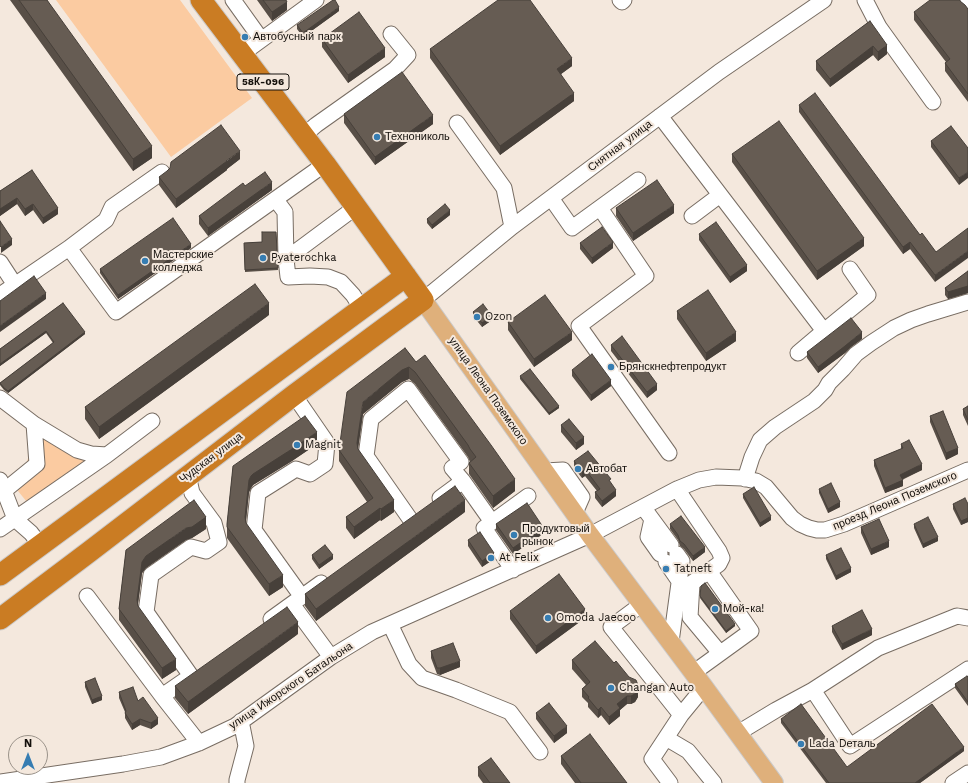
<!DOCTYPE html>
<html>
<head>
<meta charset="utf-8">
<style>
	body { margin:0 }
	#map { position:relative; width:968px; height:783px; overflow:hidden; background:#f4e8dd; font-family:"Work Sans",sans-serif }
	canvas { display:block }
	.north { position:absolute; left:8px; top:735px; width:40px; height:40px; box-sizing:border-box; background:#f4e8dd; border:1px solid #9a9289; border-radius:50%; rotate:0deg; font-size:11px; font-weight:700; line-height:16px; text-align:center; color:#14100c }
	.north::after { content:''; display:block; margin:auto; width:14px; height:18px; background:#367db2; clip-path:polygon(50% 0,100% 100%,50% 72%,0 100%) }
</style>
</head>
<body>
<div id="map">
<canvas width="968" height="783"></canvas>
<div class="north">N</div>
</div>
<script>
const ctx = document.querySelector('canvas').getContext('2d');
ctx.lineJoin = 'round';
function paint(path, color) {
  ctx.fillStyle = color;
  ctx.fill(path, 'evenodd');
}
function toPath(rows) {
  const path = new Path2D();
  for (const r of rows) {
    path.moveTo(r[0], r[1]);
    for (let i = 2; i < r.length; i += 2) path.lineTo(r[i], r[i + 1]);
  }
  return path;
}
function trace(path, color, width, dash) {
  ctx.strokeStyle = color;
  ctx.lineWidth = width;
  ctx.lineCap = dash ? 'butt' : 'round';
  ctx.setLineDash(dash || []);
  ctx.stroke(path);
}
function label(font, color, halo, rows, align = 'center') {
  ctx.font = font + ' "Work Sans",sans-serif';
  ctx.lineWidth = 4;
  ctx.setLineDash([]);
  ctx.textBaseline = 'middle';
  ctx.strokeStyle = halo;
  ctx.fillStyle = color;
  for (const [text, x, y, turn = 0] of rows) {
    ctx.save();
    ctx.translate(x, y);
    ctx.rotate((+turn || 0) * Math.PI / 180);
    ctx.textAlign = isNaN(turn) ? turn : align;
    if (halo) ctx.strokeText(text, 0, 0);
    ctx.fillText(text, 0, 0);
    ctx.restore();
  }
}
const green = toPath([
	[56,0,180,0,252,98,171,157],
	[37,429,96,459,31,507,18,491]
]);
const minor = toPath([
	[233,0,261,39],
	[620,0,622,2,624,0],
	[865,0,879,27,933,102],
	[965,0,968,5],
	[242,54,316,0],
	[660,116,824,331,868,295,850,269],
	[457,123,504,188,512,227],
	[303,136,316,125,395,69,408,55,391,34],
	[551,198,572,228,638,180],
	[276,200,285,212,286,259],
	[356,207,286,259,288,277,310,276,328,277,341,282,353,295,362,309],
	[600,208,646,276,579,326,669,453],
	[692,216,720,195],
	[69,248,116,312,325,164],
	[0,262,15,285],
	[0,295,69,248,106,220,112,207,162,172],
	[423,300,512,227,719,72,824,0],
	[798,353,824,331],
	[294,395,327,443,326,454,325,464,310,474,296,469,258,493,254,530,302,597],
	[0,398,34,424,37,464,4,491],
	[34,424,77,450,91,454,107,455],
	[545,471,563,470,582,497,575,513],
	[188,475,192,493,214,523,219,542,206,551,191,547,151,575,146,612,191,676],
	[745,479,752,457,760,440,775,427,814,401,825,390,829,383,843,369,856,354,871,343,894,328,911,320,928,314,968,302],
	[0,480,15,519,31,533,41,546],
	[677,489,719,551,722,558,719,564,709,571,751,631,693,673],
	[440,498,463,481],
	[643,507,671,545],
	[410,519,366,456,371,419,408,389,461,462,452,468,463,481,492,522],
	[652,519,648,537,660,554],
	[0,529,107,455,152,421],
	[666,562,679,581],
	[513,570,484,528,528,496],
	[709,571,692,583,690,617,720,653],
	[87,596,162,696,199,743],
	[292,604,331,657],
	[642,604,611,627,681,715],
	[968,618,957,616,878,648,813,690,850,746,968,669],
	[271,619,321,583],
	[390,624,409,664,422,678,456,690,510,712,540,752],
	[671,642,682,561,677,554],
	[162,696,191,676],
	[738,733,776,710,813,690],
	[666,738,688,751,714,783],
	[0,782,123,764,161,757,199,743,235,726,331,657,372,632,590,535,677,489,699,480,716,477,742,478,756,481,766,487,792,518,800,524,809,528,817,530,825,530,844,524,968,470],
	[237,783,237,780,246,746,241,721],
	[670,783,652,759,681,715,704,687],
	[953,783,968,773]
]);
const major = toPath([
	[423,300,590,535,704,687,774,783]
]);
const highway = toPath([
	[0,575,406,276],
	[0,619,89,552,294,395,386,327,423,300,325,164,201,0]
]);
const wall = toPath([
	[10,0,47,0,152,158,133,171],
	[257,0,286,0,287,10,272,21],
	[960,1,968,9,968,102,945,71,945,63,946,62,914,20,914,12],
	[339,11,303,37,297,29,297,25],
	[870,21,887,54,878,61,873,55,830,87,816,70,816,61],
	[322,39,385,57,348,83,322,47],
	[430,49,572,66,561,74,574,101,500,155,430,58],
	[799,105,936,252,935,282,910,249,903,254,799,112],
	[344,114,433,124,375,165,344,123],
	[931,141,968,148,959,185,931,147],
	[732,154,864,246,817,280,732,162],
	[240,159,227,169,227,170,176,208,159,185,159,177],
	[32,170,58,214,43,224,33,210,25,216,17,204,0,216,0,191],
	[245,186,272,190,208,236,199,224,199,216],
	[616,208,674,213,633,241,616,216],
	[450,215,432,229,427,223,427,219],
	[276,232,278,270,245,272,244,243,262,242],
	[699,234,747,271,730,283,699,240],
	[580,243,613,248,592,264,580,249],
	[191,248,118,299,100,273,100,269],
	[968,271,968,293,948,299,945,295,945,288],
	[63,303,85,334,8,393,4,390,0,385,0,383,53,343,46,333,0,366,0,349],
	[677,311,736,341,706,361,677,319],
	[473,312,492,320,482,327,473,316],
	[269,315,99,439,85,419,85,407],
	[508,322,572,340,534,367,508,330],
	[862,339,851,347,845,353,818,373,807,358,807,352],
	[611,345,657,390,647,398,611,351],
	[405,348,515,491,493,508,469,474,469,463,470,462,468,457,415,384,409,379,402,382,363,414,358,449,394,512,381,521,380,520,354,539,346,528,346,517,367,502,339,461,339,450],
	[572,370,611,386,591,401,572,376],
	[520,376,559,408,549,415,520,379],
	[968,406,968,426,963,415,963,409],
	[930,416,958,454,946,460,930,422],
	[561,425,584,444,576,450,561,432],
	[317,444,292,461,253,485,251,488,249,492,246,521,246,523,283,587,269,596,227,538,227,524,233,466],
	[901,444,922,470,902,480,903,486,885,493,874,466,874,460,901,449],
	[574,461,611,483,616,496,602,507,595,498,595,492,597,491,585,476,582,478,574,468],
	[819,489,840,507,828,513,819,493],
	[743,494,771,520,760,527,743,498],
	[953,504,968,504,968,522,961,525,953,509],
	[465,512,316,621,305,606,305,594],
	[496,524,543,534,513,554,496,530],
	[670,524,705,552,693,561,684,549,680,546,678,540,670,529],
	[914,524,938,541,923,548,914,528],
	[861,527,889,547,871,555,861,533],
	[206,529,192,538,186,540,146,568,142,573,138,604,138,606,176,670,162,679,119,620,119,609,126,550],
	[468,540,494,559,482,567,468,546],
	[312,555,333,559,319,569,312,559],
	[826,555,851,572,836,580,826,559],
	[701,586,735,626,726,633,700,598],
	[510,611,585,618,536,654,510,619],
	[832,626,872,635,842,650,832,632],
	[298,634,188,714,175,698,175,686],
	[431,651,460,667,440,675,437,674,431,658],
	[572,660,638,697,635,702,631,704,627,704,620,710,620,716,609,725,601,715,598,718,588,707,588,703,582,697,582,689,586,685,572,669],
	[968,677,968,706,955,688,955,684],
	[85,682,102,700,92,704,85,687],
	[119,692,138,701,158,724,151,729,140,725,132,730,125,718,125,712,119,698],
	[536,713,567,733,554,743,536,719],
	[781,719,847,767,964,751,920,783,826,783,781,723],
	[561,756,627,783,575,783,561,764],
	[478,767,510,783,483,783,478,776]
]);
const shadedWall = toPath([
	[287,2,287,10,272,21,272,12],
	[339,7,339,11,303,37,303,33],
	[887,45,887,54,878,61,878,52],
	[873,46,873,55,830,87,830,79],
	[385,48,385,57,348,83,348,75],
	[572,58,572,66,557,77,557,69],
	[574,93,574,101,500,155,500,146],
	[433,115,433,124,375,165,375,157],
	[152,146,152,158,133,171,133,159],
	[240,151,240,159,227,169,227,170,176,208,176,199],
	[968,172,968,178,959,185,959,178],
	[272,182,272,190,208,236,208,228],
	[17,198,17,204,0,216,0,209],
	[33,204,33,210,25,216,25,209],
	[674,205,674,213,633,241,633,233],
	[58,208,58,214,43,224,43,218],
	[450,210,450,215,432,229,432,225],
	[864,238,864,246,817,280,817,271],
	[12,239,12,245,1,253,1,247],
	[613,242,613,248,592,264,592,258],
	[910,242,910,249,903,254,903,247],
	[191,244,191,248,118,299,118,295],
	[968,251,968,258,935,282,935,275],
	[747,265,747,271,730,283,730,277],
	[968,286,968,293,948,299,948,292],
	[46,293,46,299,0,332,0,326],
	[269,303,269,315,99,439,99,427],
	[492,316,492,320,482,327,482,323],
	[46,331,46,333,0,366,0,364],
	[85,332,85,334,8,393,8,391],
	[572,332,572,340,534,367,534,359],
	[736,332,736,341,706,361,706,353],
	[862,332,862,339,851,347,845,353,818,373,818,367],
	[409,367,409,379,402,382,363,414,357,455,357,443,363,402,402,370],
	[611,380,611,386,591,401,591,395],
	[657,384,657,390,647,398,647,392],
	[559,406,559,408,549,415,549,413],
	[317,432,317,444,292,461,253,485,251,488,249,492,245,529,245,517,249,480,251,476,253,474],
	[584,437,584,444,576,450,576,443],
	[958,448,958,454,946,460,946,453],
	[922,464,922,470,900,480,900,475],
	[585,469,585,476,582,478,582,472],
	[515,479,515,491,493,508,493,496],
	[903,480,903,486,885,493,885,488],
	[616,490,616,496,602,507,602,501],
	[394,500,394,512,381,521,381,509],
	[465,500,465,512,316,621,316,609],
	[840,502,840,507,828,513,828,509],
	[380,508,380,520,354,539,354,527],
	[771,516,771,520,760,527,760,523],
	[206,517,206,529,192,538,186,540,146,568,142,573,137,611,137,600,142,562,146,556,186,528],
	[968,518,968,522,961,525,961,521],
	[543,527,543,534,513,554,513,548],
	[938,537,938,541,923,548,923,544],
	[889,541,889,547,871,555,871,549],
	[705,547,705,552,693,561,693,556],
	[494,553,494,559,482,567,482,561],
	[333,555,333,559,319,569,319,565],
	[851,568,851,572,836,580,836,576],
	[283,575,283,587,269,596,269,584],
	[585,609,585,618,536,654,536,646],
	[298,622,298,634,188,714,188,702],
	[735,624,735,626,726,633,726,631],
	[872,629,872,635,842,650,842,644],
	[176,659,176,670,162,679,162,668],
	[460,661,460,667,440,675,440,668],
	[638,689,638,697,635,702,631,704,631,696],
	[102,696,102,700,92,704,92,700],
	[627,696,627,704,620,710,620,716,609,725,609,717,617,704],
	[601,707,601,715,598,718,598,710],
	[158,718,158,724,151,729,151,723],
	[140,719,140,725,132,730,132,724],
	[567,726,567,733,554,743,554,736],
	[964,747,964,751,920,783,915,783]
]);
const building = toPath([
	[19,0,47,0,152,146,133,159,19,0],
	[263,0,286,0,287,2,272,12,263,0],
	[333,0,335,0,339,7,303,33,297,25,333,0],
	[498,0,530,0,572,58,557,69,574,93,500,146,430,49,498,0],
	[930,0,960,0,960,1,965,5,968,9,968,94,945,63,950,59,914,12,930,0],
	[359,12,385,48,348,75,322,39,359,12],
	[870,21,887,45,878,52,873,46,830,79,816,61,870,21],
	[402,72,433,115,375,157,344,114,402,72],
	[815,93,920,235,922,233,936,252,968,228,968,251,935,275,910,242,903,247,799,105,815,93],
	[779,121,864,238,817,271,732,154,779,121],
	[221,125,240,151,226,161,227,161,176,199,159,177,167,171,170,168,171,162,221,125],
	[951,126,968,148,968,172,959,178,931,141,951,126],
	[32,170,58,208,43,218,33,204,25,209,17,198,0,209,0,191,32,170],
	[265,172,272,182,208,228,199,216,243,183,245,186,265,172],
	[657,180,674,205,633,233,616,208,657,180],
	[445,204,450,210,432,225,427,219,445,204],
	[173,218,191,244,118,295,100,269,173,218],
	[0,221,12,239,1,247,0,246,0,221],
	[716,222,747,265,730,277,699,234,716,222],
	[602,227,613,242,592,258,580,243,602,227],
	[262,232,276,232,278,268,245,270,244,243,262,242,262,232],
	[968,271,968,286,948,292,945,288,968,271],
	[34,276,46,293,0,326,0,301,34,276],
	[255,284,269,303,99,427,85,407,255,284],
	[708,290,736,332,706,353,677,311,708,290],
	[545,295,572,332,534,359,508,322,545,295],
	[63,303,85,332,8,391,4,388,0,383,54,342,46,331,0,364,0,349,63,303],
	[483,304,492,316,482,323,473,312,483,304],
	[851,318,862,332,851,341,845,346,818,367,807,352,851,318],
	[622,336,657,384,647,392,611,345,622,336],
	[405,348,416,362,425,355,491,445,515,479,493,496,469,463,476,457,470,449,468,445,415,372,409,367,402,370,363,402,357,443,358,449,394,500,381,509,380,508,354,527,346,517,373,498,339,450,347,392,405,348],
	[592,354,611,380,591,395,572,370,592,354],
	[530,369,559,406,549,413,520,376,530,369],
	[968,406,968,420,963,409,968,406],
	[943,411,958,448,946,453,930,416,943,411],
	[305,416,317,432,292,449,253,474,251,476,249,480,245,517,246,523,283,575,269,584,227,527,227,524,233,466,305,416],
	[569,419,584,437,576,443,561,425,569,419],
	[909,440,922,464,900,475,903,480,885,488,874,460,903,448,901,444,909,440],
	[588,451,611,479,609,480,616,490,602,501,595,492,600,489,585,469,582,472,574,461,588,451],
	[831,483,840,502,828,509,819,489,831,483],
	[455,486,465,500,316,609,305,594,455,486],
	[754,487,771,516,760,523,743,494,754,487],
	[965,498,968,504,968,518,961,521,953,504,965,498],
	[194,500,206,517,192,527,186,528,146,556,142,562,137,600,138,606,176,659,162,668,119,609,126,550,194,500],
	[527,503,543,527,513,548,496,524,527,503],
	[681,516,705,547,693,556,684,544,680,541,678,535,670,524,681,516],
	[928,517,938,537,923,544,914,524,928,517],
	[879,519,889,541,871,549,861,527,879,519],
	[480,532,494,553,482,561,468,540,480,532],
	[325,545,333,555,319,565,312,555,325,545],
	[841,548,851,568,836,576,826,555,841,548],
	[559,574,585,609,536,646,510,611,559,574],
	[705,583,735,624,726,631,700,596,701,586,705,583],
	[287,607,298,622,188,702,175,686,287,607],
	[862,610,872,629,842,644,832,626,862,610],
	[595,641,614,663,616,661,629,677,636,680,638,685,638,689,635,694,631,696,627,696,617,704,620,708,609,717,601,707,598,710,588,698,589,697,582,689,590,682,572,660,595,641],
	[453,643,460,661,440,668,437,668,431,651,453,643],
	[967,676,968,677,968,702,955,684,967,676],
	[95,678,102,696,92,700,85,682,95,678],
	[133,687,138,701,143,697,158,718,151,723,140,719,132,724,125,713,126,711,119,692,133,687],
	[549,703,567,726,554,736,536,713,549,703],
	[801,704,847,767,932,704,964,747,915,783,829,783,781,719,801,704],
	[590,734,627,783,581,783,561,756,590,734],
	[491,758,510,783,490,783,478,767,491,758]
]);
const markers = [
	[245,37,4,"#367db2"],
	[377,137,4,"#367db2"],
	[263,258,4,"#367db2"],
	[145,261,4,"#367db2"],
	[477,317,4,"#367db2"],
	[611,367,4,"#367db2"],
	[297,445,4,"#367db2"],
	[578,469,4,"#367db2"],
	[514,535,4,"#367db2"],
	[491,558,4,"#367db2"],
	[666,569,4,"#367db2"],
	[715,609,4,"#367db2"],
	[548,618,4,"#367db2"],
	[611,688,4,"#367db2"],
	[801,744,4,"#367db2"]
];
const shields = [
	[263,82,52]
];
const shieldNames = [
	["58К-096",263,82]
];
const poiNames = [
	["Автобусный парк",253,37],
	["Технониколь",385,137],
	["Мастерские",153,255],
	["колледжа",153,268],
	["Pyaterochka",271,258],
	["Ozon",485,317],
	["Брянскнефтепродукт",619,367],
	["Magnit",305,445],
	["Автобат",586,469],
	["Продуктовый",522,529],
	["рынок",522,542],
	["At Felix",499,558],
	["Tatneft",674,569],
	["Мой-ка!",723,609],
	["Omoda Jaecoo",556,618],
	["Changan Auto",619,688],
	["Lada Dеталь",809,744]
];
const streetNames = [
	["Снятная улица",620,146,-37],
	["улица Леона Поземского",488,391,55],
	["Чудская улица",211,458,-37],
	["проезд Леона Поземского",895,501,-23],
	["улица Ижорского Батальона",291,686,-34]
];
paint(green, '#fbcba1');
trace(minor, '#786d63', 17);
trace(major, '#cbcaca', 20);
trace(highway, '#cbcaca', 23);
trace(minor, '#fff', 15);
trace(major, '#dfb07b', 18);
trace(highway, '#ca7c23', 21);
paint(wall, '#584f47');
paint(shadedWall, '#47403a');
paint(building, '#665c53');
trace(building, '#47403a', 1);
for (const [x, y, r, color] of markers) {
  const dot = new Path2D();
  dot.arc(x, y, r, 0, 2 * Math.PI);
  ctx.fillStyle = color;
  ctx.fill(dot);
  trace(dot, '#f4e8dd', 1.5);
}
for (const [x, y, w] of shields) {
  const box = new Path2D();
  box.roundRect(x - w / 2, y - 8, w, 16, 3);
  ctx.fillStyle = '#f4e8dd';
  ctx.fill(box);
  trace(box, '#14100c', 1);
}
label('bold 10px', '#14100c', null, shieldNames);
label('11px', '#14100c', '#f4e8dd', poiNames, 'left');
label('11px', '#14100c', '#f4e8dd', streetNames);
</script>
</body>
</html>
